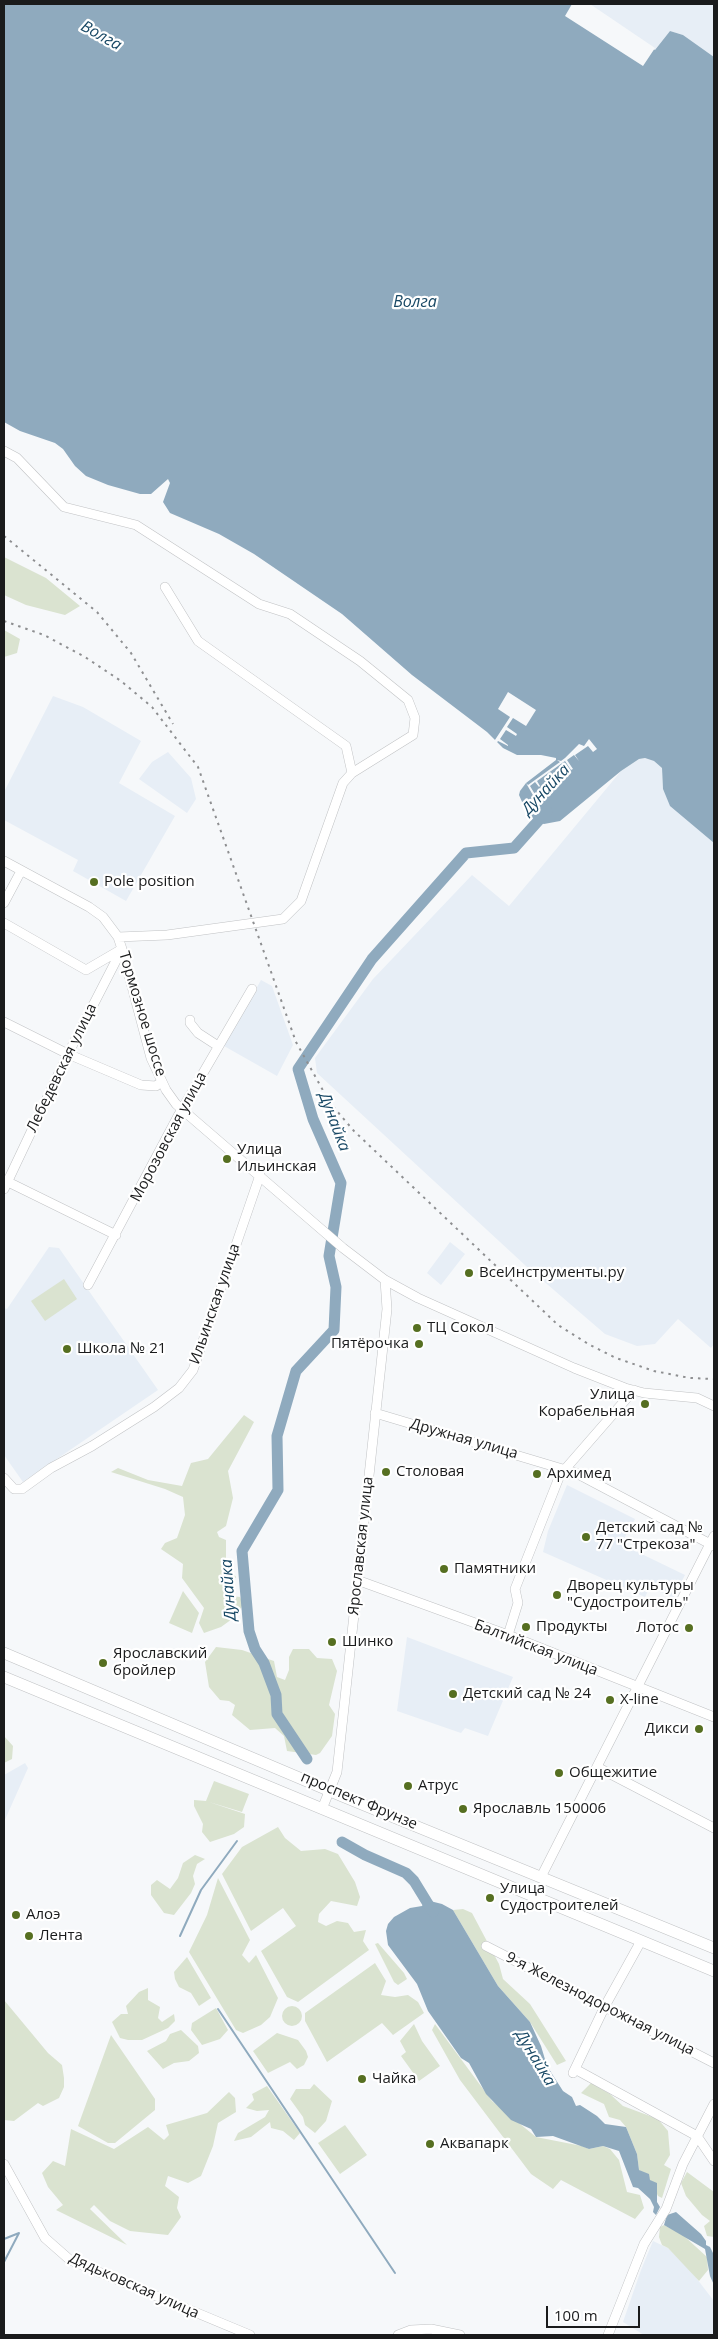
<!DOCTYPE html>
<html>
<head>
<meta charset="utf-8">
<style>
	body { margin:0 }
	#map { position:relative; width:718px; height:2339px; overflow:hidden; background:#f6f8fa; font-family:"Open Sans",sans-serif }
	canvas { display:block }
	.frame { position:absolute; inset:0; border:5px solid #1a1b1c; pointer-events:none }
	.scale { position:absolute; left:546px; top:2306px; width:94px; height:22px; box-sizing:border-box; border:2px solid #1a1b1c; border-top:0; padding-left:6px; font-size:15px; line-height:18px; white-space:nowrap; color:#1a1b1c; -webkit-text-stroke:4px #fff; paint-order:stroke }
</style>
</head>
<body>
<div id="map">
<canvas width="718" height="2339"></canvas>
<div class="frame"></div>
<div class="scale">100 m</div>
</div>
<script>
const ctx = document.querySelector('canvas').getContext('2d');
ctx.lineJoin = 'round';
function paint(path, color) {
  ctx.fillStyle = color;
  ctx.fill(path, 'evenodd');
}
function toPath(rows) {
  const path = new Path2D();
  for (const r of rows) {
    if (r.length === 3) {
      path.moveTo(r[0] + r[2], r[1]);
      path.arc(r[0], r[1], r[2], 0, 2 * Math.PI);
      continue;
    }
    path.moveTo(r[0], r[1]);
    for (let i = 2; i < r.length; i += 2) path.lineTo(r[i], r[i + 1]);
  }
  return path;
}
function trace(path, color, width, dash) {
  ctx.strokeStyle = color;
  ctx.lineWidth = width;
  ctx.lineCap = dash ? 'butt' : 'round';
  ctx.setLineDash(dash || []);
  ctx.stroke(path);
}
function label(font, color, halo, rows, align = 'center') {
  ctx.font = font + ' "Open Sans",sans-serif';
  ctx.lineWidth = 4.5;
  ctx.setLineDash([]);
  ctx.textBaseline = 'middle';
  ctx.strokeStyle = halo;
  ctx.fillStyle = color;
  for (const [text, x, y, turn = 0] of rows) {
    ctx.save();
    ctx.translate(x, y);
    ctx.rotate((+turn || 0) * Math.PI / 180);
    ctx.textAlign = isNaN(turn) ? turn : align;
    if (halo) ctx.strokeText(text, 0, 0);
    ctx.fillText(text, 0, 0);
    ctx.restore();
  }
}
const built = toPath([
	[586,4,714,4,714,57,683,35,670,31,655,50],
	[53,696,83,707,141,741,119,783,175,816,126,901,73,871,78,860,4,820,4,792],
	[168,752,191,778,196,799,187,813,139,779,152,762],
	[645,758,654,761,662,768,663,789,670,805,714,843,714,1344,711,1348,678,1319,655,1344,637,1346,605,1334,526,1266,317,1073,315,1058,373,979,472,875,509,906,621,771,639,759],
	[261,980,272,986,293,1045,277,1076,224,1046],
	[450,1242,465,1254,441,1285,427,1273],
	[49,1247,59,1248,158,1390,23,1482,4,1455,4,1308,7,1309],
	[567,1485,635,1519,621,1544,685,1575,673,1598,650,1587,645,1597,543,1552,548,1531],
	[407,1637,513,1677,488,1736,465,1728,461,1733,397,1711],
	[25,1763,28,1768,4,1822,4,1775],
	[653,2241,668,2248,690,2270,714,2301,714,2335,644,2335,623,2322,641,2270]
]);
const green = toPath([
	[4,557,46,578,80,606,65,615,26,605,4,595],
	[4,630,20,639,17,653,4,657],
	[64,1279,77,1299,45,1321,31,1301],
	[244,1415,254,1422,228,1471,233,1498,226,1526,217,1532,219,1537,226,1540,226,1562,236,1577,230,1587,232,1596,240,1597,243,1603,239,1614,221,1627,204,1633,199,1623,204,1608,182,1578,183,1564,161,1549,165,1543,177,1538,185,1515,183,1497,165,1489,111,1472,118,1468,148,1480,182,1486,191,1463,208,1459],
	[183,1591,199,1613,192,1633,169,1623],
	[216,1647,242,1650,274,1661,277,1677,285,1680,289,1670,289,1657,293,1649,309,1649,317,1658,332,1659,337,1671,329,1705,335,1714,332,1736,320,1753,316,1755,287,1751,284,1736,275,1728,250,1730,232,1715,235,1705,229,1701,220,1700,209,1687,205,1662],
	[4,1736,13,1746,12,1759,4,1763],
	[214,1781,249,1794,242,1812,209,1802,245,1814,244,1827,234,1834,210,1842,202,1832,203,1824,194,1806,194,1800,206,1801],
	[278,1827,285,1838,301,1851,325,1849,338,1854,355,1882,360,1897,357,1906,331,1901,319,1914,318,1922,326,1926,337,1921,348,1923,354,1932,366,1930,363,1941,369,1950,298,2002,287,1997,261,1951,296,1926,283,1908,251,1931,222,1874,242,1847],
	[195,1855,205,1859,197,1864,193,1876,195,1884,191,1893,174,1915,164,1913,151,1895,151,1885,157,1880,170,1889,178,1878,183,1863],
	[218,1878,250,1940,242,1955,249,1963,256,1955,278,1998,270,2017,261,2025,243,2033,236,2030,189,1952,207,1915],
	[463,1909,472,1913,499,1964,503,1979,530,2004,566,2061,557,2065,530,2022,498,1986,453,1910],
	[378,1943,404,1973,407,1979,398,1985,394,1982,375,1944],
	[187,1957,211,1998,199,2006,191,1993,179,1987,175,1979,174,1972],
	[375,1963,386,1981,381,1995,395,1997,408,1995,418,2002,424,2013,393,2035,382,2023,327,2062,305,2021,305,2013],
	[148,1988,148,2000,160,2007,158,2018,162,2022,174,2014,175,2021,168,2028,142,2040,128,2040,120,2038,112,2022,121,2014,128,2014,126,2006,139,1992],
	[4,2000,48,2053,62,2065,64,2078,64,2087,59,2098,43,2106,38,2103,14,2121,4,2120],
	[292,2016,10],
	[216,2008,228,2030,220,2039,202,2045,191,2030,192,2023],
	[414,2024,422,2041,440,2066,419,2081,401,2056,406,2052,400,2041],
	[435,2024,492,2101,536,2137,582,2146,589,2149,603,2146,610,2149,619,2160,627,2192,640,2195,644,2208,635,2219,561,2180,553,2189,531,2174,460,2080,432,2030],
	[181,2030,198,2046,199,2053,189,2061,174,2063,163,2069,147,2051,166,2041,170,2034],
	[277,2033,298,2040,306,2051,308,2057,304,2065,297,2069,290,2062,268,2073,253,2051],
	[111,2035,155,2099,155,2110,115,2143,108,2143,78,2126],
	[591,2083,610,2094,623,2106,658,2119,668,2131,670,2155,664,2165,671,2169,662,2198,658,2196,649,2178,639,2170,637,2154,626,2127,620,2120,609,2117,604,2104,581,2093],
	[314,2084,332,2101,326,2121,315,2133,305,2125,303,2117,290,2099,296,2089,310,2089],
	[267,2086,300,2133,294,2140,283,2131,271,2128,270,2122,251,2137,234,2141,238,2133,265,2117,269,2110,257,2111,246,2108,254,2100,252,2094],
	[229,2092,235,2098,236,2112,218,2123,213,2146,201,2176,188,2183,168,2176,165,2186,179,2197,177,2208,181,2217,168,2235,130,2231,110,2221,94,2205,90,2209,127,2245,56,2210,63,2205,48,2187,42,2173,53,2161,65,2166,71,2129,114,2149,148,2127,164,2140,169,2135,166,2125,207,2113],
	[345,2125,367,2155,340,2174,318,2143],
	[687,2172,714,2192,714,2237,707,2236,704,2226,710,2221,702,2215,686,2196,681,2183],
	[664,2225,683,2235,707,2257,708,2270,699,2281,668,2248,662,2245,659,2237,660,2227]
]);
const water = toPath([
	[4,4,585,4,655,50,670,31,683,35,714,57,714,843,670,806,663,789,662,768,654,761,645,758,639,759,621,771,560,821,544,824,537,822,527,813,519,795,520,791,526,783,556,760,556,758,541,755,517,755,503,748,487,732,412,675,342,614,254,554,219,534,170,513,163,502,170,483,168,479,151,494,140,494,108,485,86,476,75,466,63,449,55,443,20,431,4,422],
	[426,1900,442,1904,453,1910,498,1986,530,2022,541,2046,547,2066,563,2091,572,2097,576,2106,580,2105,597,2116,605,2124,626,2127,637,2154,639,2170,649,2174,650,2180,657,2183,657,2202,660,2207,656,2215,653,2212,654,2207,650,2199,638,2188,633,2187,619,2151,603,2146,589,2149,553,2136,536,2137,531,2129,511,2120,486,2094,469,2063,461,2058,428,2011,417,1984,388,1945,386,1931,388,1924,394,1917,410,1908,422,1906],
	[676,2212,701,2234,706,2241,706,2245,710,2247,714,2255,714,2285,710,2276,705,2249,664,2225,667,2215]
]);
const pier = toPath([
	[572,4,590,4,655,48,643,66,565,16],
	[508,692,536,710,526,726,513,718,507,727,517,734,516,736,506,730,500,739,508,745,508,746,498,741,495,745,493,743,510,717,498,709],
	[589,739,597,749,593,752,588,746,575,755,579,761,574,755,567,760,573,769,571,770,565,761,537,781,540,786,539,787,535,782,530,786,536,796,534,797,526,783,528,785,560,762,557,760,561,761,565,758,579,744,584,746]
]);
const stream = toPath([
	[180,1936,201,1890,237,1841],
	[218,2009,395,2273],
	[4,2239,19,2233,4,2262]
]);
const river = toPath([
	[307,1759,277,1714,276,1695,264,1663,255,1649,249,1631,242,1551,278,1490,277,1436,296,1371,334,1330,336,1287,329,1256,341,1183,313,1119,298,1069,372,959,466,853,514,848,547,811],
	[342,1842,365,1855,406,1873,414,1881,433,1912]
]);
const minor = toPath([
	[4,451,17,458,64,507,136,525,259,604,290,614,360,661,408,700,415,718,413,735,352,773,343,783,301,901,283,919,167,935,118,937],
	[165,587,198,641,346,746,352,773],
	[4,861,89,907,103,917,118,937,122,949,151,1058,166,1090,176,1104,192,1118,343,1248,385,1280,418,1298,574,1368,625,1388,644,1393,697,1398,714,1406],
	[4,903,21,871],
	[4,923,86,970,122,949],
	[190,1020,190,1023,198,1033,218,1046],
	[4,1022,68,1054,141,1085,156,1086,161,1082],
	[4,1180,116,1235],
	[4,1189,68,1054,122,949],
	[88,1285,178,1116,252,989],
	[375,1413,576,1473,714,1546],
	[4,1478,14,1489,22,1489,51,1468,92,1446,154,1407,179,1388,193,1370,260,1175],
	[357,1580,508,1635,714,1717],
	[508,1635,518,1603,515,1589,560,1475,634,1390],
	[597,1767,714,1828],
	[322,1809,337,1772,387,1309,385,1280],
	[541,1877,714,1536],
	[486,1946,714,2063],
	[575,2069,697,2136,714,2161],
	[573,2073,605,2006,641,1941],
	[4,2164,45,2238,70,2260,250,2335],
	[398,2335,411,2330,431,2329,460,2335],
	[608,2335,644,2244,666,2209,683,2164,714,2104]
]);
const major = toPath([
	[4,1653,342,1796,714,1948],
	[4,1677,714,1971]
]);
const rail = toPath([
	[4,536,97,612,131,653,173,724],
	[4,621,44,635,85,657,121,681,152,707,198,767,296,1042,330,1103,354,1131,558,1325,590,1345,616,1358,654,1371,690,1378,714,1379]
]);
const markers = [
	[94,882,5,"#566f21"],
	[227,1159,5,"#566f21"],
	[469,1273,5,"#566f21"],
	[417,1328,5,"#566f21"],
	[419,1344,5,"#566f21"],
	[67,1349,5,"#566f21"],
	[645,1404,5,"#566f21"],
	[386,1472,5,"#566f21"],
	[537,1474,5,"#566f21"],
	[586,1537,5,"#566f21"],
	[444,1569,5,"#566f21"],
	[557,1595,5,"#566f21"],
	[526,1627,5,"#566f21"],
	[689,1628,5,"#566f21"],
	[332,1642,5,"#566f21"],
	[103,1663,5,"#566f21"],
	[453,1694,5,"#566f21"],
	[610,1700,5,"#566f21"],
	[699,1729,5,"#566f21"],
	[559,1773,5,"#566f21"],
	[408,1786,5,"#566f21"],
	[463,1809,5,"#566f21"],
	[490,1898,5,"#566f21"],
	[16,1915,5,"#566f21"],
	[29,1936,5,"#566f21"],
	[362,2079,5,"#566f21"],
	[430,2144,5,"#566f21"]
];
const poiNames = [
	["Pole position",104,882],
	["Улица",237,1150],
	["Ильинская",237,1167],
	["ВсеИнструменты.ру",479,1273],
	["ТЦ Сокол",427,1328],
	["Пятёрочка",409,1344,"right"],
	["Школа № 21",77,1349],
	["Улица",635,1395,"right"],
	["Корабельная",635,1412,"right"],
	["Столовая",396,1472],
	["Архимед",547,1474],
	["Детский сад №",596,1528],
	["77 \"Стрекоза\"",596,1545],
	["Памятники",454,1569],
	["Дворец культуры",567,1586],
	["\"Судостроитель\"",567,1603],
	["Продукты",536,1627],
	["Лотос",679,1628,"right"],
	["Шинко",342,1642],
	["Ярославский",113,1654],
	["бройлер",113,1671],
	["Детский сад № 24",463,1694],
	["X-line",620,1700],
	["Дикси",689,1729,"right"],
	["Общежитие",569,1773],
	["Атрус",418,1786],
	["Ярославль 150006",473,1809],
	["Улица",500,1889],
	["Судостроителей",500,1906],
	["Алоэ",26,1915],
	["Лента",39,1936],
	["Чайка",372,2079],
	["Аквапарк",440,2144]
];
const streetNames = [
	["Тормозное шоссе",142,1014,73],
	["Лебедевская улица",62,1068,-64],
	["Морозовская улица",169,1137,-62],
	["Ильинская улица",215,1304,-71],
	["Дружная улица",464,1439,16],
	["Ярославская улица",361,1546,-84],
	["Балтийская улица",536,1648,21],
	["проспект Фрунзе",359,1801,23],
	["9-я Железнодорожная улица",600,2004,27],
	["Дядьковская улица",134,2286,24]
];
const waterNames = [
	["Волга",101,36,29],
	["Волга",415,302],
	["Дунайка",546,790,-47],
	["Дунайка",334,1122,69],
	["Дунайка",229,1590,-94],
	["Дунайка",535,2058,59]
];
paint(built, '#e7eef6');
paint(green, '#dae3d0');
paint(water, '#8faabe');
paint(pier, '#f6f8fa');
trace(stream, '#8faabe', 2);
trace(river, '#8faabe', 11);
trace(minor, '#c0c2c4', 10);
trace(major, '#c0c2c4', 12);
trace(minor, '#fff', 9);
trace(major, '#fff', 11);
trace(rail, '#8e8f91', 2, [2.5, 5]);
for (const [x, y, r, color] of markers) {
  const dot = new Path2D();
  dot.arc(x, y, r, 0, 2 * Math.PI);
  ctx.fillStyle = color;
  ctx.fill(dot);
  trace(dot, '#fff', 2);
}
label('15px', '#1a1b1c', '#fff', poiNames, 'left');
label('15px', '#1a1b1c', '#fff', streetNames);
label('italic 16px', '#184865', '#fff', waterNames);
</script>
</body>
</html>
